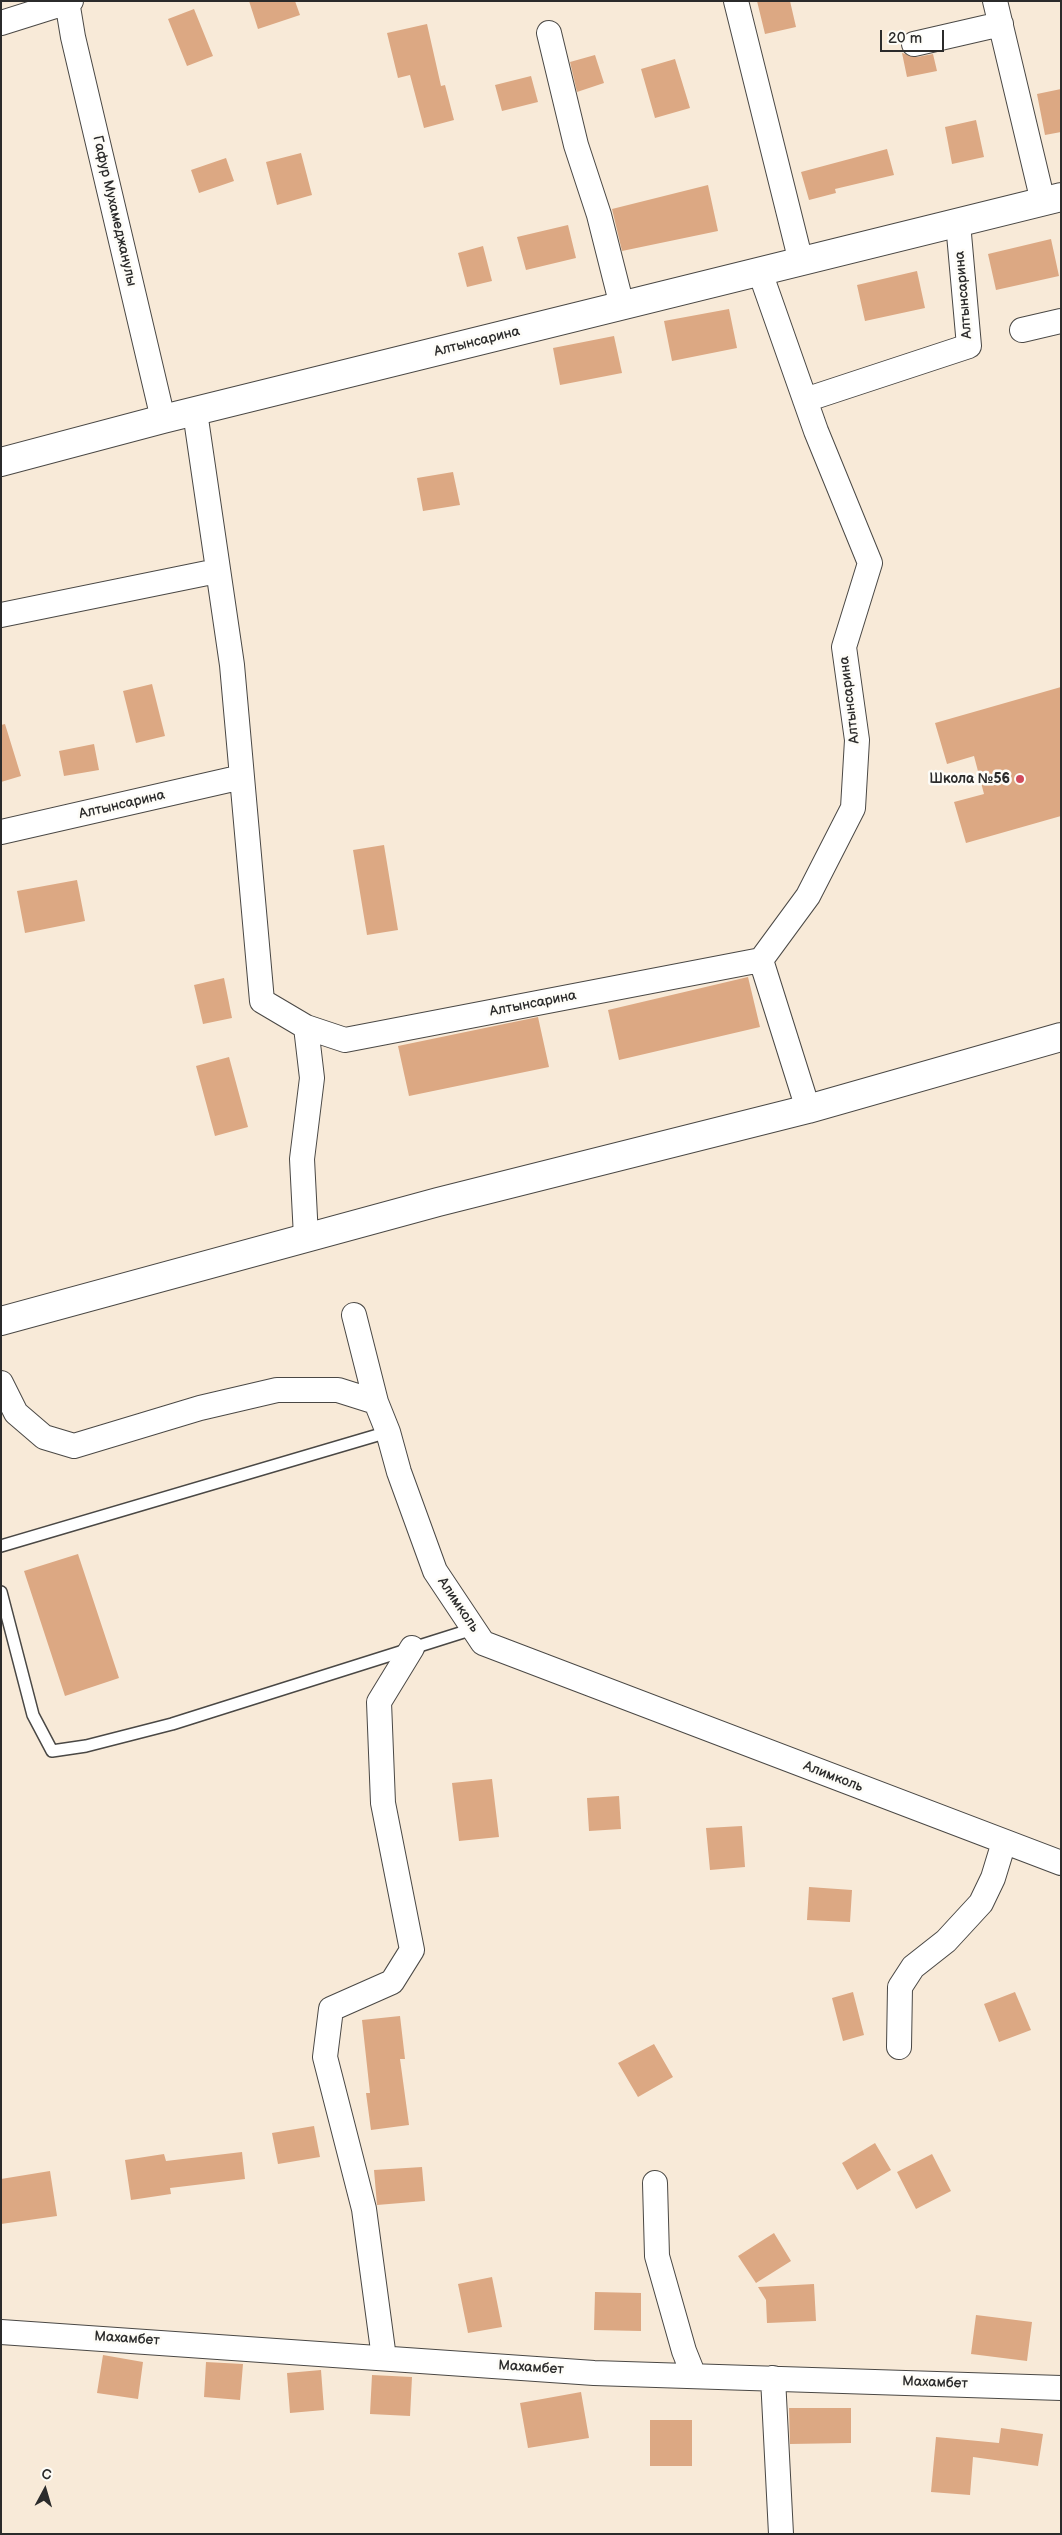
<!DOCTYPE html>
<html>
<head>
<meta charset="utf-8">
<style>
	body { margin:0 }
	#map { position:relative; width:1062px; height:2535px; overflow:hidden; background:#f8ead8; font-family:"Balsamiq Sans",sans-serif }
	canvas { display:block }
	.frame { position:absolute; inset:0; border:2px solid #2b2b2b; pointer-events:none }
	.north { position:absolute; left:20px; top:2465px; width:50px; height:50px; -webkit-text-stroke:4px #fdfcf7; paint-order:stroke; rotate:6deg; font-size:14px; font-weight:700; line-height:20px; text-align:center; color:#2b2b2b }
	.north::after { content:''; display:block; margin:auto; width:18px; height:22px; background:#2b2b2b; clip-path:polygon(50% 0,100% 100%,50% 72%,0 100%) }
	.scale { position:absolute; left:880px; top:30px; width:64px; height:22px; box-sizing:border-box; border:2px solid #2b2b2b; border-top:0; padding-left:6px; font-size:15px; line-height:18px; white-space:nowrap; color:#2b2b2b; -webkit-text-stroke:4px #fdfcf7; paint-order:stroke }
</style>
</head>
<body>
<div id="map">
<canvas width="1062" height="2535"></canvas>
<div class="frame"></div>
<div class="north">С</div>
<div class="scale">20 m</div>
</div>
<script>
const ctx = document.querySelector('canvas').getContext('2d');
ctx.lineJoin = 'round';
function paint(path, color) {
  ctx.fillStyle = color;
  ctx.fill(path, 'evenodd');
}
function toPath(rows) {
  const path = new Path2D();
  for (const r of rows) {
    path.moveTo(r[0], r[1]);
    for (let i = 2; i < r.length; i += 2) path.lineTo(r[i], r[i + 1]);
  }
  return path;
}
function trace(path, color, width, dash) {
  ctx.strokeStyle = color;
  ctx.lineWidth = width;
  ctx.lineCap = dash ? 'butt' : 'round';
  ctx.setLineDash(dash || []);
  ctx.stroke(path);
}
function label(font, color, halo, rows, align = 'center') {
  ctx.font = font + ' "Balsamiq Sans",sans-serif';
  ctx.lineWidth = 5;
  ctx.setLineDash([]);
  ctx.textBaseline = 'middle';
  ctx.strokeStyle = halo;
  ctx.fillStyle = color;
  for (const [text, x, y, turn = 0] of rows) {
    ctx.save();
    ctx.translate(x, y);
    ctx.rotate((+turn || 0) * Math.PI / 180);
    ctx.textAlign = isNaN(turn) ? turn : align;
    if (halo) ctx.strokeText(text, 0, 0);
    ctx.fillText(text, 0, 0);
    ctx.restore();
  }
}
const building = toPath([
	[249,1,295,1,300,15,258,29],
	[757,1,790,1,796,27,765,34],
	[194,9,213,56,187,66,168,19],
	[427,24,441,86,445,85,454,120,424,128,410,75,398,78,387,33],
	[902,53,917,57,933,54,937,71,907,77],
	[595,55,604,83,577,92,570,62],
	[675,59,690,108,655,118,641,69],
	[531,76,538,102,502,111,495,85],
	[1061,89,1061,132,1045,135,1037,94],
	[976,120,984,157,952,164,945,127],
	[887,149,894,175,835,189,836,193,809,200,801,172],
	[301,153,312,195,277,205,266,162],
	[226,158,234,181,199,193,191,170],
	[708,185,718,231,622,251,612,209],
	[568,225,576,258,526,270,517,237],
	[1051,239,1059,276,996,290,988,254],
	[483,246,492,281,467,287,458,253],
	[917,271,925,308,865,321,857,285],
	[729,309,737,348,672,361,664,321],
	[614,336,622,373,560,385,553,348],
	[453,472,460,505,423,511,417,478],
	[152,684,165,736,136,743,123,691],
	[1061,687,1061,816,966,843,954,802,984,794,974,756,947,764,935,723],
	[5,724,21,776,1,782,1,725],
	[94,744,99,770,64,776,59,751],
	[384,845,398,930,367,935,353,850],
	[77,880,85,921,25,933,17,891],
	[748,977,760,1027,619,1060,608,1010],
	[224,978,232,1018,203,1024,194,985],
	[538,1017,549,1067,409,1096,398,1046],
	[229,1057,248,1127,215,1136,196,1066],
	[78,1554,119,1678,65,1696,24,1571],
	[492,1779,499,1837,459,1841,452,1783],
	[619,1796,621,1829,589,1831,587,1798],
	[742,1826,745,1867,710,1870,706,1828],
	[809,1887,852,1890,850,1922,807,1920],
	[853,1992,864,2035,843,2041,832,1998],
	[1015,1992,1031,2030,999,2042,984,2004],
	[400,2016,405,2059,400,2059,409,2125,371,2130,366,2093,370,2093,362,2020],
	[654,2044,673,2077,638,2097,618,2063],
	[314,2126,320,2157,278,2164,272,2133],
	[875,2143,891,2170,857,2190,842,2163],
	[242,2152,245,2179,170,2188,171,2194,131,2200,125,2160,164,2154,166,2161],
	[932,2154,951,2191,916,2209,897,2172],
	[422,2167,425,2201,377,2205,374,2170],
	[50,2171,57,2216,1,2224,1,2179],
	[774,2233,791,2261,756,2283,738,2256],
	[492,2277,502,2327,468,2333,458,2284],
	[814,2284,816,2321,767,2323,766,2300,758,2287],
	[595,2292,641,2293,641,2331,594,2330],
	[976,2315,1032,2322,1027,2361,971,2354],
	[103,2355,143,2362,138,2399,97,2393],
	[206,2362,243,2364,240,2400,204,2397],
	[321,2370,324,2410,290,2413,287,2373],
	[372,2375,412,2377,410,2416,370,2414],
	[581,2392,589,2438,528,2448,520,2403],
	[789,2408,851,2408,851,2443,790,2444],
	[650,2420,692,2420,692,2466,650,2466],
	[1001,2428,1043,2434,1038,2466,973,2457,970,2495,931,2492,936,2437,999,2443]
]);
const service = toPath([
	[1,1546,388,1432],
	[1,1592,33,1715,52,1751,86,1746,172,1724,473,1629]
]);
const minor = toPath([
	[67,1,73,37,163,419],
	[736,1,801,262],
	[995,1,1043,202],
	[1,23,71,1],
	[549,33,576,145,599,215,622,306],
	[914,44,1001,24],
	[1022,330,1061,321],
	[805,400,969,346,958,223],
	[195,412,232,665,262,1001,306,1027,312,1078,302,1159,306,1237],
	[1,615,217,571],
	[1,832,242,777],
	[761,960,808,1109],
	[306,1027,345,1040,761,960,808,896,853,808,857,740,844,647,870,563,816,431,760,272],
	[354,1315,376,1402],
	[1,1383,16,1413,44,1437,74,1446,200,1408,277,1390,338,1390,376,1402,388,1432,399,1472,435,1571,483,1643,1061,1863],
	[899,2047,900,1987,913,1967,946,1941,981,1903,993,1878,1004,1842],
	[655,2183,657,2256,684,2351,694,2376],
	[1,2332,594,2373,1061,2388],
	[384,2358,364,2209,325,2057,331,2009,392,1982,412,1950,383,1803,379,1702,412,1648],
	[773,2378,781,2534]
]);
const tertiary = toPath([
	[1,1321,438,1202,808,1109,1061,1037]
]);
const secondary = toPath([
	[1,462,163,419,1061,197]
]);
const markers = [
	[1020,779,5,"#d1495b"]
];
const streetNames = [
	["Гафур Мухамеджанулы",114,211,77],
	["Алтынсарина",964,295,-95],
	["Алтынсарина",477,342,-14],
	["Алтынсарина",850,700,-97],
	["Алтынсарина",122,805,-13],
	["Алтынсарина",533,1004,-11],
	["Алимколь",458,1605,56],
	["Алимколь",833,1777,21],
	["Махамбет",127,2339,4],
	["Махамбет",531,2368,4],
	["Махамбет",935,2383,2]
];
const poiNames = [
	["Школа №56",1010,779]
];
paint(building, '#dca883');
trace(service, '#4a4845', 14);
trace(minor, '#4a4845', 26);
trace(tertiary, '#4a4845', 30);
trace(secondary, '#4a4845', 30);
trace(service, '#fff', 11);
trace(minor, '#fff', 24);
trace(tertiary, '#fff', 28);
trace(secondary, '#fff', 28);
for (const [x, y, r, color] of markers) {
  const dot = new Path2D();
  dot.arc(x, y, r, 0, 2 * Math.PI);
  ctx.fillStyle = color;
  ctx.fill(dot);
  trace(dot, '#fdfcf7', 2);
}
label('14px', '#2b2b2b', '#fdfcf7', streetNames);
label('bold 14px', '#2b2b2b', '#fdfcf7', poiNames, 'right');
</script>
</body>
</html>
